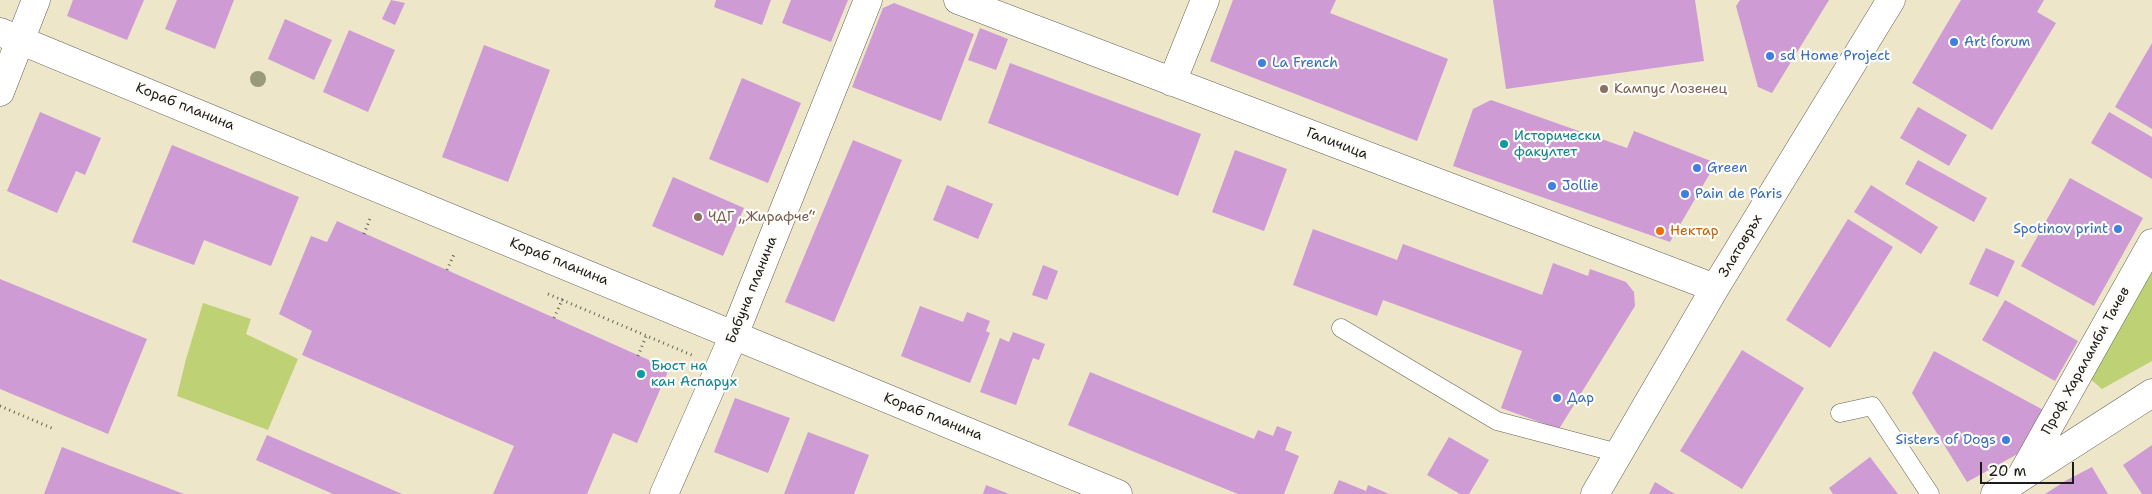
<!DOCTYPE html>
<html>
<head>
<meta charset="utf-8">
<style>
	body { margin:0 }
	#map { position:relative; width:2152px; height:494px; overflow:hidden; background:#ede6c9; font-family:"Shantell Sans",sans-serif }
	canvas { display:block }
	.scale { position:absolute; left:1980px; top:462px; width:94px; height:22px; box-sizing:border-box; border:2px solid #1c1c1c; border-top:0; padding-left:6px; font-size:15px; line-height:18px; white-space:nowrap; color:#1c1c1c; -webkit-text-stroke:4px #fdfcf7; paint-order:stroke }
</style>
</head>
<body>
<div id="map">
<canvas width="2152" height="494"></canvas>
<div class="scale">20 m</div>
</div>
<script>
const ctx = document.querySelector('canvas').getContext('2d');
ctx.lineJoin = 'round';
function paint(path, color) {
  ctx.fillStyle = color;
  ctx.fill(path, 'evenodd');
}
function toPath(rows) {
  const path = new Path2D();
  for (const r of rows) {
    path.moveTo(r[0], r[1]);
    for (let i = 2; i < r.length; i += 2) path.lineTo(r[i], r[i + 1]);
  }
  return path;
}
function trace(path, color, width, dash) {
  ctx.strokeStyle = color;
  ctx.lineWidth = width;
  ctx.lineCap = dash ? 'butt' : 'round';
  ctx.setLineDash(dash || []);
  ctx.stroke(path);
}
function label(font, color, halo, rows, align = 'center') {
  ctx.font = font + ' "Shantell Sans",sans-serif';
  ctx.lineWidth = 4.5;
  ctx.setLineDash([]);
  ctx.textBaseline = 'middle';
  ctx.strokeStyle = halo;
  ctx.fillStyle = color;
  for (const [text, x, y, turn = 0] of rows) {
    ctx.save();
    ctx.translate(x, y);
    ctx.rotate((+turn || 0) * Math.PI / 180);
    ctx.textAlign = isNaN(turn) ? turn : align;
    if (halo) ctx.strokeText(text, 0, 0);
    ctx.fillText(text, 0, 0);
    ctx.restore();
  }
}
const green = toPath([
	[2152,264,2152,361,2102,389,2089,378],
	[203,303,251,319,246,334,298,359,268,430,177,396,186,359]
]);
const building = toPath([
	[73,0,144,0,127,40,67,16],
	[177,0,234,0,215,49,165,29],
	[391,0,405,3,395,25,382,19],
	[716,0,771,0,762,25,714,7],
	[791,0,848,0,831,42,782,23],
	[1233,0,1336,0,1330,13,1448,59,1417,141,1210,61],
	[1493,0,1695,0,1704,61,1506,89],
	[1740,0,1829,0,1772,93,1758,87,1736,6],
	[1961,0,2044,0,2037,12,2056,23,1992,130,1912,83],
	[894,3,974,34,941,121,852,87,883,8],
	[285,19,332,40,314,80,268,59],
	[980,28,1008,39,996,70,968,60],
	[349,30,395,50,368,112,323,92],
	[2152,43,2152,129,2115,107],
	[484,45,550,70,508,182,442,157],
	[1010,63,1201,134,1178,196,988,123],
	[742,78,801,103,768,183,709,159],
	[1491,100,1627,148,1634,131,1716,163,1670,242,1453,166,1473,109],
	[1918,107,1967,135,1949,166,1900,138],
	[40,112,101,138,85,175,76,171,57,213,7,191],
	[2109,112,2152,137,2152,179,2091,143],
	[853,140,902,160,834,322,785,302],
	[172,145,299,197,271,266,204,240,194,265,132,242],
	[1235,150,1287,169,1264,231,1212,212],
	[1918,160,1987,198,1974,222,1905,184],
	[673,177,744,208,723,256,652,226],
	[2070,178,2143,218,2094,306,2021,266],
	[947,185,993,204,978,239,933,220],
	[1871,185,1938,227,1921,254,1854,212],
	[1848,219,1893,247,1830,348,1786,320],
	[337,221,669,369,637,443,613,433,587,494,493,494,514,446,302,355,312,331,279,314,311,236,327,242],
	[1313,229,1397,260,1403,244,1542,295,1553,263,1588,276,1590,269,1626,282,1634,292,1635,306,1559,429,1501,408,1522,351,1383,300,1377,316,1293,285],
	[1986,248,2015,261,1998,297,1969,284],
	[1043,265,1058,271,1047,300,1032,295],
	[0,279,147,339,108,434,0,389],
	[2005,300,2078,341,2055,381,1982,340],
	[920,306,963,322,967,312,990,321,986,331,990,333,970,383,901,356],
	[1013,332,1045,344,1039,360,1033,358,1016,405,980,392,1000,338,1009,342],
	[1742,350,1804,388,1742,489,1680,451],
	[1934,351,2047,412,2032,446,1967,482,1912,393],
	[1090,372,1254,439,1258,430,1273,436,1277,426,1292,432,1285,450,1299,456,1284,494,1238,494,1068,425],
	[735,398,790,418,768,473,714,452],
	[808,432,869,455,854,494,784,494],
	[267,435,402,494,333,494,256,460],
	[1449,437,1489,460,1469,494,1460,494,1427,475],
	[2152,445,2152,494,2142,494,2123,465],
	[62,447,108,465,184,494,44,494],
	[1870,457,1898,494,1833,494,1829,488],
	[2092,467,2108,494,2045,494,2067,480],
	[1339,480,1366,491,1368,485,1389,494,1333,494],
	[1655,482,1675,494,1649,494],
	[986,485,1009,494,983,494]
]);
const path = toPath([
	[364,234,371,216],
	[447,270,455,252],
	[548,294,694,356],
	[554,318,563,298],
	[638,356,647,334],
	[0,406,54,429]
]);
const lane = toPath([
	[1341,328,1497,421,1618,453],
	[1840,413,1872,406,1930,494]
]);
const street = toPath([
	[958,0,1715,288],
	[0,32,1118,494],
	[1172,82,1205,0],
	[0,92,36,0],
	[2020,478,2152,243],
	[664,494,734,335,868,0],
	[1595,494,1715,288,1891,0],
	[1995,494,2152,393]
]);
const trees = [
	[258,79]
];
const markers = [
	[1954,42,5,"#3f7fe0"],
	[1770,56,5,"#3f7fe0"],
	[1262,63,5,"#3f7fe0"],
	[1604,89,5,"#8d6e63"],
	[1504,144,5,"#0f9aa8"],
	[1697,168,5,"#3f7fe0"],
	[1552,186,5,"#3f7fe0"],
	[1685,194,5,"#3f7fe0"],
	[698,217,5,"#8d6e63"],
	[2118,229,5,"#3f7fe0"],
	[1660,231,5,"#e8710a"],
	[641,374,5,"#0f9aa8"],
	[1557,398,5,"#3f7fe0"],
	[2006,440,5,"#3f7fe0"]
];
const shopNames = [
	["Art forum",1964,42],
	["sd Home Project",1780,56],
	["La French",1272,63],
	["Green",1707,168],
	["Jollie",1562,186],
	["Pain de Paris",1695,194],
	["Spotinov print",2108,229,"right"],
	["Дар",1567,398],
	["Sisters of Dogs",1996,440,"right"]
];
const educationNames = [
	["Кампус Лозенец",1614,89],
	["ЧДГ „Жирафче“",708,217]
];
const streetNames = [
	["Кораб планина",185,107,22],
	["Галичица",1337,144,21],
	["Златовръх",1741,246,-59],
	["Кораб планина",559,262,22],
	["Бабуна планина",752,290,-68],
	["Проф. Хараламби Тачев",2086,361,-61],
	["Кораб планина",933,417,22]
];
const cultureNames = [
	["Исторически",1514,136],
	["факултет",1514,152],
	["Бюст на",651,366],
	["кан Аспарух",651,382]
];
const foodNames = [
	["Нектар",1670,231]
];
paint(green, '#bed174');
paint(building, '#ce9bd5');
trace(lane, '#656359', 19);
trace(street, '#656359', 29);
trace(path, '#656359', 3, [1, 4]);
trace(lane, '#fff', 18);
trace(street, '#fff', 28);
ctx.fillStyle = '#999a7b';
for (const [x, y] of trees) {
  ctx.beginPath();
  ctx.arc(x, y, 8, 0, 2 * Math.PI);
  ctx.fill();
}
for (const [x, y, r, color] of markers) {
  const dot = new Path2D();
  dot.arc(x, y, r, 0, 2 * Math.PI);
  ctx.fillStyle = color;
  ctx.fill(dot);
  trace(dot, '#fdfcf7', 2);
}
label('14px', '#366cbe', '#fdfcf7', shopNames, 'left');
label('14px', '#785e54', '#fdfcf7', educationNames, 'left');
label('14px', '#1c1c1c', '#fdfcf7', streetNames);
label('14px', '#0d838f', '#fdfcf7', cultureNames, 'left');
label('14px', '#c56008', '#fdfcf7', foodNames, 'left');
</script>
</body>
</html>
